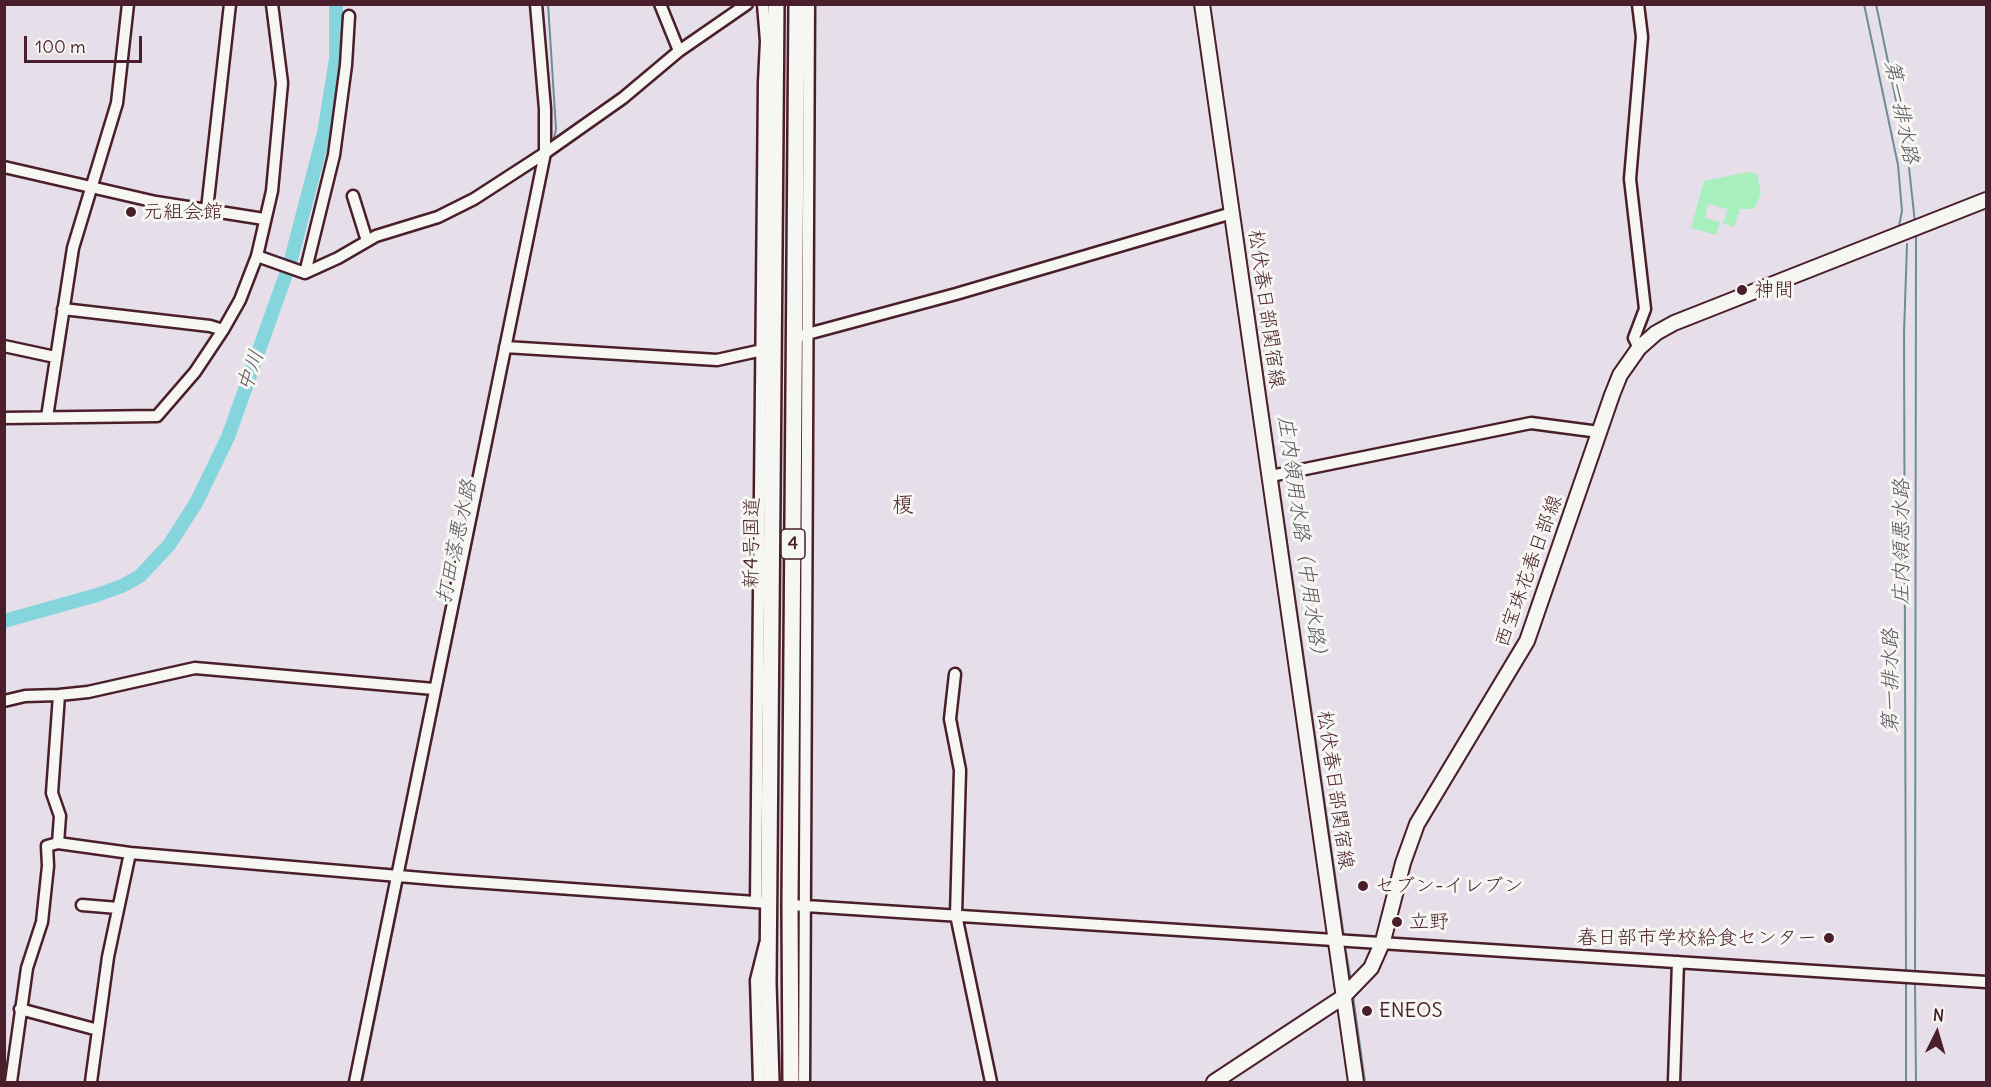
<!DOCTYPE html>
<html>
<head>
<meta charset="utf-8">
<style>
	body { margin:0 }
	#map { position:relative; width:1991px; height:1087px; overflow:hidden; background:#e6dfea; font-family:Delius,sans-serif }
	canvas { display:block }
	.frame { position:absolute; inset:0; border:6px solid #4a1f2b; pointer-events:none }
	.north { position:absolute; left:1907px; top:1003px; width:60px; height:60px; -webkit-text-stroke:4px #f6f6f2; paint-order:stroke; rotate:5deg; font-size:16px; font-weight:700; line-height:24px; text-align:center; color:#4a1f2b }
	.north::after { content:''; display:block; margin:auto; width:21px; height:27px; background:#4a1f2b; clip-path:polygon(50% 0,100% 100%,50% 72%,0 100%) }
	.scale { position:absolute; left:24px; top:36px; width:118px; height:27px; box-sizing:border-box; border:3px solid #4a1f2b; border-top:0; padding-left:8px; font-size:18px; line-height:21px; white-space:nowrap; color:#4a1f2b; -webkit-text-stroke:4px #f6f6f2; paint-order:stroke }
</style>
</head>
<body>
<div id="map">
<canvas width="1991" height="1087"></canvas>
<div class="frame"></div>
<div class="north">N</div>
<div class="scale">100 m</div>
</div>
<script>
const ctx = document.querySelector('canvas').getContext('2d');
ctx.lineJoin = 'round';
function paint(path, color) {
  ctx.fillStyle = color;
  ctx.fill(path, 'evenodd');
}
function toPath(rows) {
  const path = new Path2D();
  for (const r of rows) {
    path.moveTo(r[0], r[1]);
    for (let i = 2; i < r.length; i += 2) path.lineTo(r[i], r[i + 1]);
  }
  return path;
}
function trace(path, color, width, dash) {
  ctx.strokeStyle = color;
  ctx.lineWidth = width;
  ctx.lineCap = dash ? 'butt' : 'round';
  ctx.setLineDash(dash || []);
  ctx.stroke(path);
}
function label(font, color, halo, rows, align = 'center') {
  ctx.font = font + ' Delius,"Klee One",sans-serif';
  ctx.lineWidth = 6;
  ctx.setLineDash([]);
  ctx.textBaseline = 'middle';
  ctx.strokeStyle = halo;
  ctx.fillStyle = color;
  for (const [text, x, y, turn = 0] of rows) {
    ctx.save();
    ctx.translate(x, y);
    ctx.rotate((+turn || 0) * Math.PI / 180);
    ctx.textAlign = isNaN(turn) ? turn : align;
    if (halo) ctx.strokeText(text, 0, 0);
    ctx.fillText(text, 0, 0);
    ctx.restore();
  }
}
const green = toPath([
	[1748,172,1757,174,1761,194,1754,209,1740,209,1734,227,1723,223,1728,209,1708,204,1705,218,1720,222,1716,235,1691,228,1704,181]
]);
const stream = toPath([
	[548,4,556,129,553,142],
	[1209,4,1277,471],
	[1864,4,1898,165,1902,211,1899,226],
	[1876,4,1908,158,1915,223],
	[512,345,551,154],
	[1278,479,1344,937],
	[404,874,511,351],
	[1345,946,1351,981],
	[1906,973,1904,333,1907,244],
	[1915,973,1916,235],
	[1915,981,1916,1082],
	[1353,996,1365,1082],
	[362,1082,403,880],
	[1906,1082,1906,981]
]);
const river = toPath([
	[4,621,97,595,122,586,140,576,169,545,196,503,228,437,290,263,324,133,336,59,336,4]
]);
const minor = toPath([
	[660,4,679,51],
	[1638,4,1642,37,1630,179,1645,309,1634,338,1639,348],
	[4,167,156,202,264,219],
	[353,196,367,241],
	[207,209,230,4],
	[257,256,305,273,338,258,376,236,438,217,474,199,545,153,623,98,679,51,747,4],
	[305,273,334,155,346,65,349,16],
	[63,309,210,326,223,330],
	[800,336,956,294,1232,213],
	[4,346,55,357],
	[505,347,717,360,767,349],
	[47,417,73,248,117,103,128,4],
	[4,418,157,416,195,372,223,330,240,300,257,256,272,191,282,83,272,4],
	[1271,476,1531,423,1599,432],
	[955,674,950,719,960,770,956,915,991,1082],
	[4,701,25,696,59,695],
	[58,843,60,816,52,793,59,695,88,692,195,668,434,689],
	[756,902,764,82,766,41,763,4],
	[82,905,118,908],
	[790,905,1986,982],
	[20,1009,98,1030],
	[11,1082,27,968,42,922,48,866,47,846,58,843,130,853,445,880,769,903],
	[91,1082,108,957,130,853],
	[355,1082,545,153,545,109,536,4],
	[759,1082,756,980,765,944],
	[804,1082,809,4],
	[1674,1082,1678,962]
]);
const major = toPath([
	[1202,4,1356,1082],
	[1214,1082,1343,997,1371,968,1383,941,1403,863,1417,824,1527,641,1612,395,1620,375,1639,348,1656,333,1674,323,1986,200]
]);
const highway = toPath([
	[771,1082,768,983,776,4],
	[791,1082,790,905,797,4]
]);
const markers = [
	[131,212,6,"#4a1f2b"],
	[1742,290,6,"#4a1f2b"],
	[1363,886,6,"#4a1f2b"],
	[1397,922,6,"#4a1f2b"],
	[1829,938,6,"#4a1f2b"],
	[1367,1011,6,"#4a1f2b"]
];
const shields = [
	[793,544,24]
];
const shieldNames = [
	["4",793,544]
];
const poiNames = [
	["元組会館",143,212],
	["神間",1754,290],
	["セブン-イレブン",1375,886],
	["立野",1409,922],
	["春日部市学校給食センター",1817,938,"right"],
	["ENEOS",1379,1011]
];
const streetNames = [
	["松伏春日部関宿線",1266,309,82],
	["新4号国道",752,543,-89],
	["西宝珠花春日部線",1529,571,-70],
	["松伏春日部関宿線",1335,790,82]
];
const waterNames = [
	["第一排水路",1901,112,79],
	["中川",251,371,-70],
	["庄内領用水路（中用水路）",1302,541,82],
	["打田落悪水路",457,542,-78],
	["庄内領悪水路",1902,542,-90],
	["第一排水路",1891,681,-90]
];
const quarterNames = [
	["榎",903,506]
];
paint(green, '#a7f0bd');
trace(stream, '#6d8c95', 2);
trace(river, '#84d5dc', 14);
trace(minor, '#4a1f2b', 15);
trace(major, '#4a1f2b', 18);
trace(highway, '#4a1f2b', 20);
trace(minor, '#f6f6f2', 10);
trace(major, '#f6f6f2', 14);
trace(highway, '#f6f6f2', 15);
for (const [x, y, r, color] of markers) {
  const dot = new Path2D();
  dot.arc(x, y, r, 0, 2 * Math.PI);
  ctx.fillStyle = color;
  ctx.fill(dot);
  trace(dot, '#f6f6f2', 2);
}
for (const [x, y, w] of shields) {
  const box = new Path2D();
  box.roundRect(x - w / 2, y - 15, w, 30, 4.5);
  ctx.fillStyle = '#f6f6f2';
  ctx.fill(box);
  trace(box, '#4a1f2b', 1.5);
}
label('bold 18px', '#4a1f2b', null, shieldNames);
label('20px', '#4a1f2b', '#f6f6f2', poiNames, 'left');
label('20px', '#4a1f2b', '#f6f6f2', streetNames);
label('italic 21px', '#5b5660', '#f6f6f2', waterNames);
label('22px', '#4a1f2b', '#f6f6f2', quarterNames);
</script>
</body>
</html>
